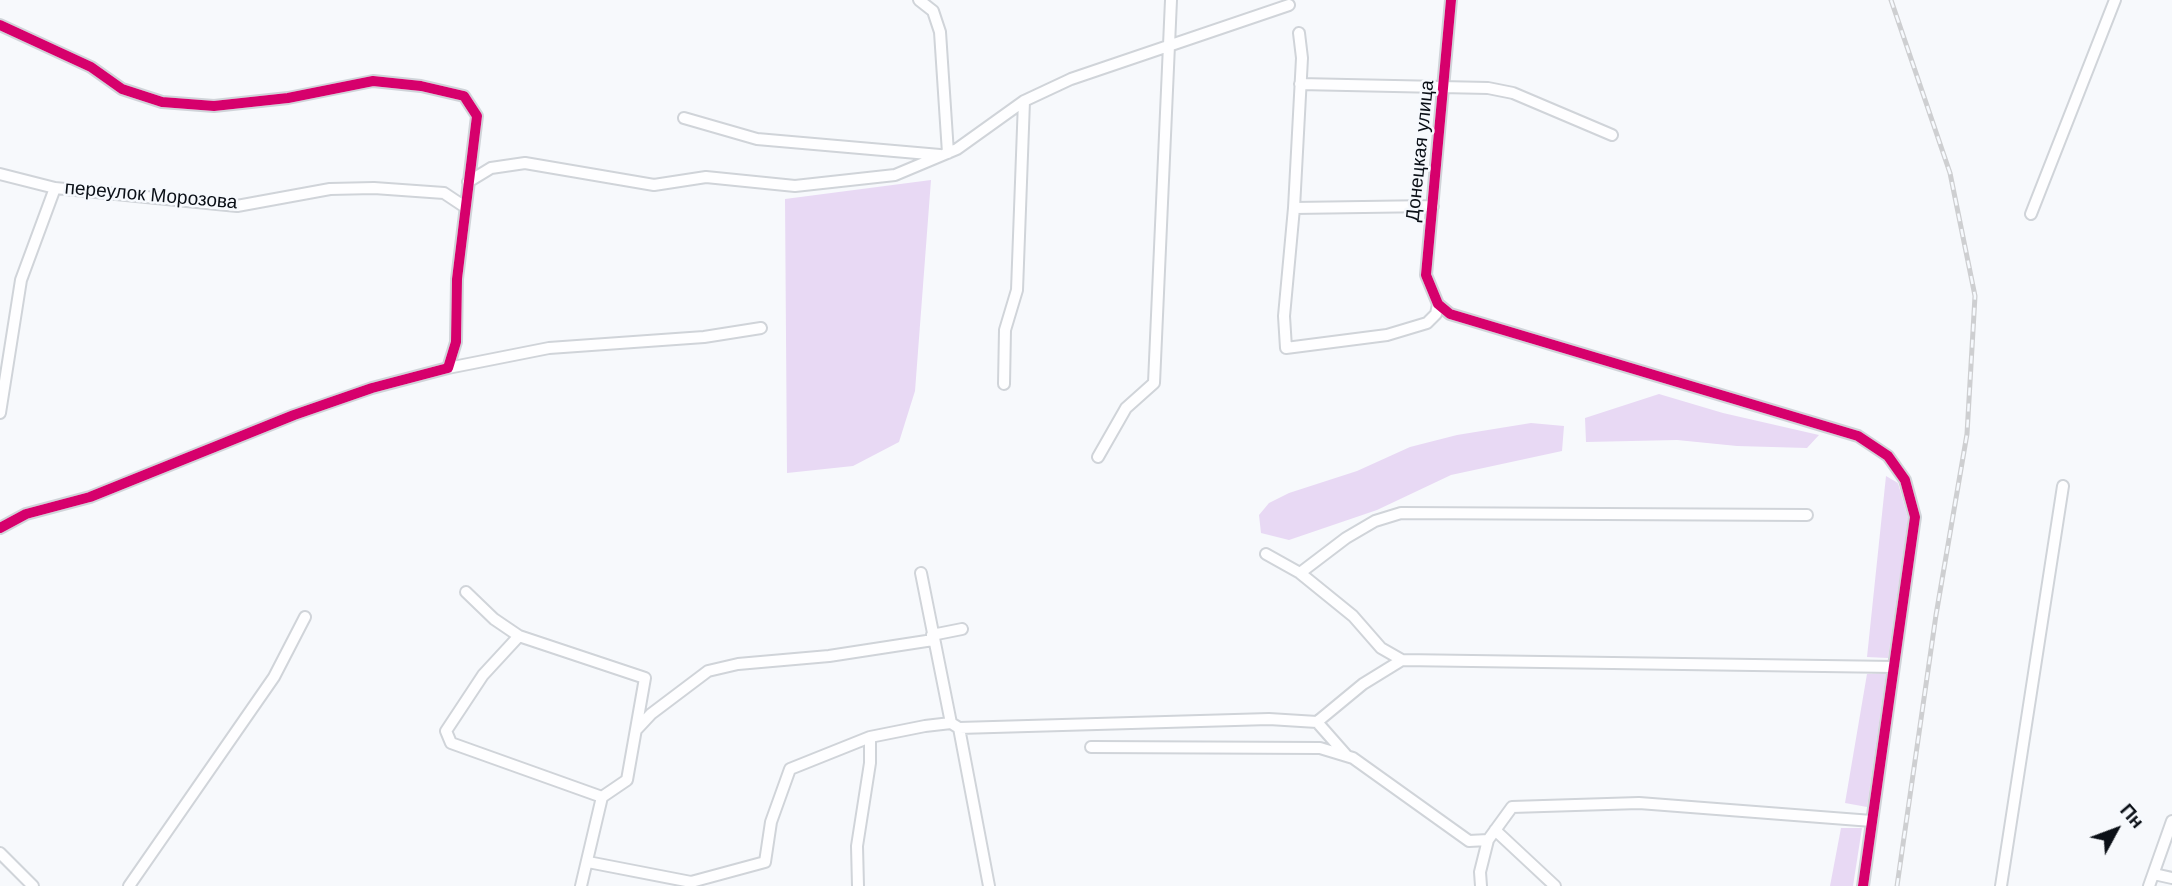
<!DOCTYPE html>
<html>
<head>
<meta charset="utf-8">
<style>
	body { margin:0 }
	#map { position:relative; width:2172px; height:886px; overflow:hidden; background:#f7f9fc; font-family:"DM Sans",sans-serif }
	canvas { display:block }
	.north { position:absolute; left:2081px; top:795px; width:70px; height:70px; -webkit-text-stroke:5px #f6f9fd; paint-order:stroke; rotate:49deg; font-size:19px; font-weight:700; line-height:28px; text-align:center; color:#0b1017 }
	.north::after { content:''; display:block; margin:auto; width:24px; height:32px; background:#0b1017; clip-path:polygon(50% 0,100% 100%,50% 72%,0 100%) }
</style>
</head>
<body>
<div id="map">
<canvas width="2172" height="886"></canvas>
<div class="north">Пн</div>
</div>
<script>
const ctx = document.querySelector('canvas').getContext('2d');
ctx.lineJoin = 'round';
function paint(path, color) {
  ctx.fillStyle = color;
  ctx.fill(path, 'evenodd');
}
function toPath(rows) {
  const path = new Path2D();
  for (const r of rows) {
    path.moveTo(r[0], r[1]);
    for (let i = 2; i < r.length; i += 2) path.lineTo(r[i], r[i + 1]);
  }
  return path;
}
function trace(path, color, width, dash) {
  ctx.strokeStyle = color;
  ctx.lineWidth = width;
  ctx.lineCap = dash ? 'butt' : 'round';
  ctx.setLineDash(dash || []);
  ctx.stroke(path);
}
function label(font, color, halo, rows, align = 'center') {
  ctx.font = font + ' "DM Sans",sans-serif';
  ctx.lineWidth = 5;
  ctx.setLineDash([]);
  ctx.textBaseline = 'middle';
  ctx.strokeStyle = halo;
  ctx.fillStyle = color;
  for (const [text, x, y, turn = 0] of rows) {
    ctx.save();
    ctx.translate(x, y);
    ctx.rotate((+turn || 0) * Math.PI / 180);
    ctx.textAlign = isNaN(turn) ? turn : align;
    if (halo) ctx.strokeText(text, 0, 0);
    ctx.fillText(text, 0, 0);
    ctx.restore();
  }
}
const green = toPath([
	[931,180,915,391,899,442,853,466,787,473,785,199],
	[1659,394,1723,413,1819,435,1807,448,1737,446,1677,440,1586,442,1585,418],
	[1531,423,1564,426,1562,451,1451,475,1377,510,1289,540,1261,533,1259,515,1269,503,1289,493,1357,471,1410,447,1457,435],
	[1886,476,1898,483,1908,518,1888,658,1867,657],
	[1886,673,1867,807,1845,803,1867,674],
	[1841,828,1862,828,1853,886,1830,886]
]);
const minor = toPath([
	[919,0,933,11,940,32,948,153],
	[1451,0,1426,275,1438,304,1450,314,1858,436,1888,456,1905,480,1915,517,1863,886],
	[0,25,91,67,122,89,162,102,214,106,288,98,373,81,421,86,464,96,477,116,457,279,456,342,448,368,372,388,294,415,90,497,26,514,0,528],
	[1299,33,1302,58,1294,208,1284,316,1286,348,1387,335,1427,323,1436,314,1438,304],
	[1300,84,1488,88,1513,93,1612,135],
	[684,118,757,139,940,155],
	[0,174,55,188,237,206,330,189,374,188,444,193,465,207],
	[468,182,491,168,525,163,654,185,706,177,795,186,895,175,957,149,1024,101,1071,79,1289,5],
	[1294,208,1433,206],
	[2031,214,2115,0],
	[448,368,549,348,704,337,761,328],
	[1004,384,1005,330,1017,290,1024,101],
	[0,413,21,280,55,188],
	[1098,457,1126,408,1154,383,1171,0],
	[1266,554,1300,573,1353,616,1381,648,1402,660],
	[921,573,951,723],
	[1300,573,1346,538,1375,521,1401,513,1807,515],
	[466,592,494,619,519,636],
	[932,635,962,629],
	[1317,722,1363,684,1402,660,1894,667],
	[959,728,989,886],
	[637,729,651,714,708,671,738,664,829,656,933,640],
	[1091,747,1320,748,1353,758,1469,841,1488,840,1512,807,1639,803,1872,821],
	[1495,830,1555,886],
	[0,853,33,886],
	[588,862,691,882,765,862,771,822,790,769,870,737,925,726,951,723,959,728,1269,719,1317,722,1347,756],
	[2154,874,2172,878],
	[129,886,274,677,305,617],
	[581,886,602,797,627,780,645,678,519,636,483,675,446,731,451,743,602,797],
	[858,886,857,846,870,763,870,737],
	[1481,886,1480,872,1488,840],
	[2001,886,2063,486],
	[2149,886,2172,821]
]);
const rail = toPath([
	[1891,0,1950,173,1975,296,1967,434,1936,615,1897,886]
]);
const cycleway = toPath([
	[1451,0,1426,275,1438,304,1450,314,1858,436,1888,456,1905,480,1915,517,1863,886],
	[0,25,91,67,122,89,162,102,214,106,288,98,373,81,421,86,464,96,477,116,457,279,456,342,448,368,372,388,294,415,90,497,26,514,0,528]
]);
const streetNames = [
	["Донецкая улица",1421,151,-84],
	["переулок Морозова",151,196,5]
];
paint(green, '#e8d9f4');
trace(minor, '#d0d4d9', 14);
trace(minor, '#fefeff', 10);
trace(rail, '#cecfd1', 5);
trace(rail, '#f6f9fd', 2.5, [8]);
trace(cycleway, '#d6006c', 10);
label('19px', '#0b1017', '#f6f9fd', streetNames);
</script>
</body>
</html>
